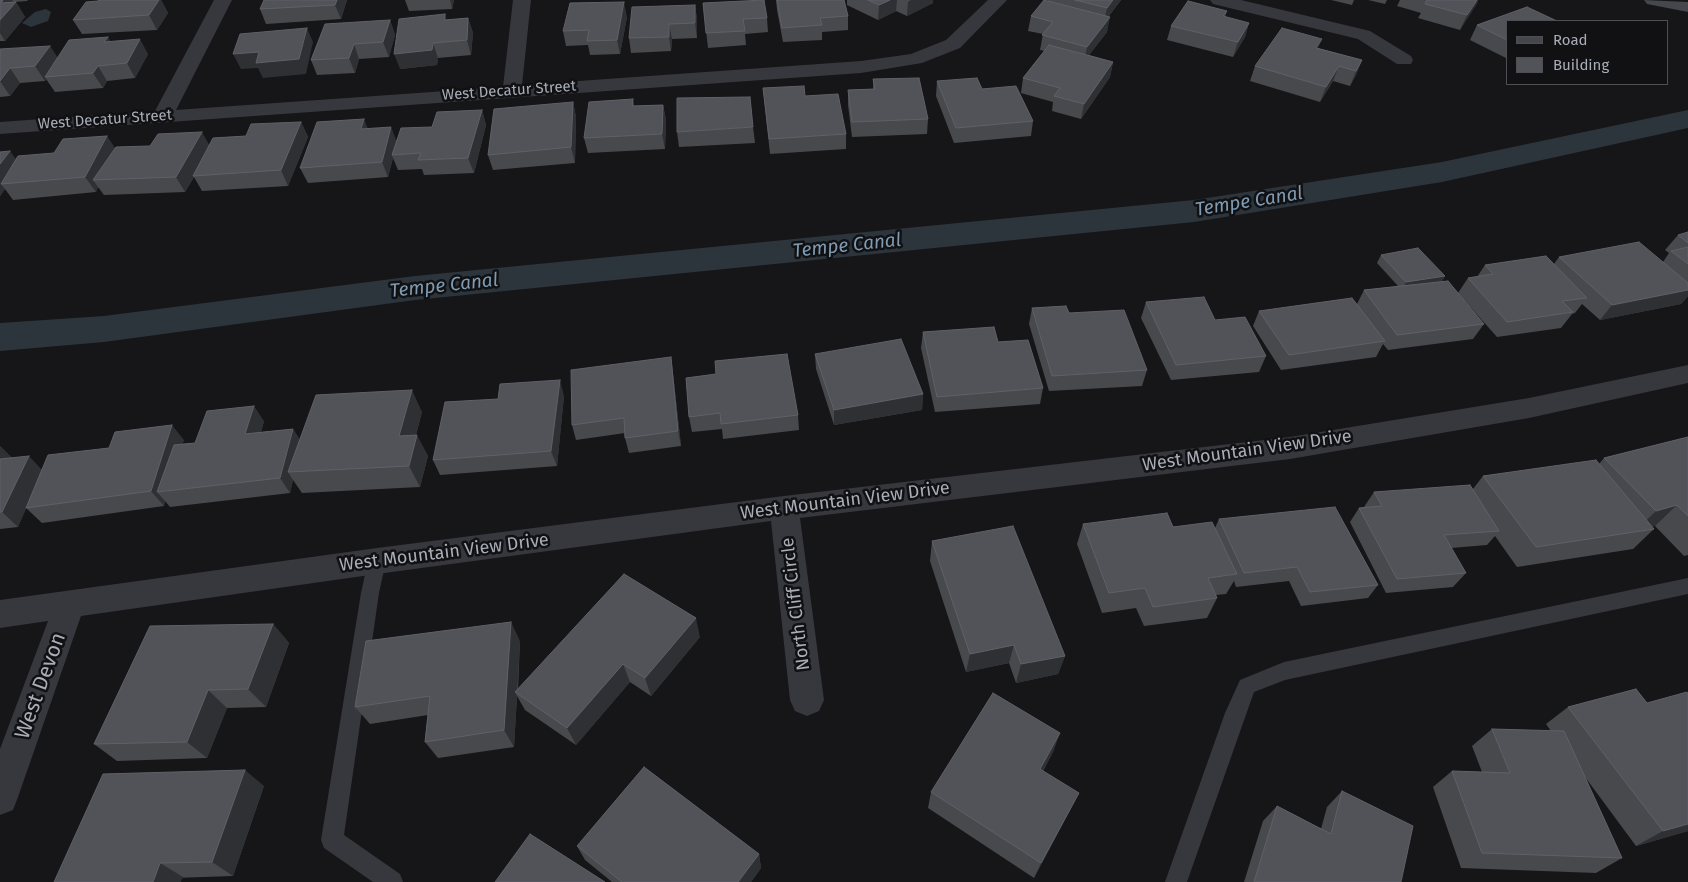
<!DOCTYPE html>
<html>
<head>
<meta charset="utf-8">
<style>
	body { margin:0 }
	#map { position:relative; width:1688px; height:882px; overflow:hidden; background:#161618; font-family:"Fira Sans",sans-serif }
	canvas { display:block }
	.legend { position:absolute; left:1506px; top:20px; width:162px; height:65px; box-sizing:border-box; background:#111113; border:1px solid #4d4f55; margin:0; padding:6px 9px; list-style:none; font-size:15px; color:#a8adb8 }
	.legend li { display:flex; align-items:center; gap:10px; height:25px }
	.legend b { width:25px; border:1px solid #4d4f55 }
</style>
</head>
<body>
<div id="map">
<canvas width="1688" height="882"></canvas>
<ul class="legend">
<li><b style="height:6px;background:#45474d"></b>Road</li>
<li><b style="height:14px;background:#525359"></b>Building</li>
</ul>
</div>
<script>
const ctx = document.querySelector('canvas').getContext('2d');
ctx.lineJoin = 'round';
function paint(path, color) {
  ctx.fillStyle = color;
  ctx.fill(path, 'evenodd');
}
function toPath(rows) {
  const path = new Path2D();
  for (const r of rows) {
    path.moveTo(r[0], r[1]);
    for (let i = 2; i < r.length; i += 2) path.lineTo(r[i], r[i + 1]);
  }
  return path;
}
function trace(path, color, width, dash) {
  ctx.strokeStyle = color;
  ctx.lineWidth = width;
  ctx.lineCap = dash ? 'butt' : 'round';
  ctx.setLineDash(dash || []);
  ctx.stroke(path);
}
function label(font, color, halo, rows, align = 'center') {
  ctx.font = font + ' "Fira Sans",sans-serif';
  ctx.lineWidth = 5;
  ctx.setLineDash([]);
  ctx.textBaseline = 'middle';
  ctx.strokeStyle = halo;
  ctx.fillStyle = color;
  for (const [text, x, y, turn = 0] of rows) {
    ctx.save();
    ctx.translate(x, y);
    ctx.rotate((+turn || 0) * Math.PI / 180);
    ctx.textAlign = isNaN(turn) ? turn : align;
    if (halo) ctx.strokeText(text, 0, 0);
    ctx.fillText(text, 0, 0);
    ctx.restore();
  }
}
const water = toPath([
	[46,9,51,12,48,21,31,27,22,23,35,12]
]);
const canal = toPath([
	[1688,110,1688,128,1442,182,1194,222,415,300,104,342,0,351,0,323,104,316,415,276,1194,200,1442,162,1688,110]
]);
const service = toPath([
	[377,553,383,556,386,561,379,593,344,835,400,874,403,882,373,882,324,848,321,840,361,593,368,561,371,556,377,553],
	[1688,578,1688,594,1285,680,1254,692,1187,882,1165,882,1225,713,1240,680,1284,662,1688,578]
]);
const minor = toPath([
	[214,0,232,0,176,110,503,87,513,0,531,0,522,85,861,61,911,54,946,40,988,0,1007,0,960,48,922,63,861,73,0,134,0,122,155,111,214,0],
	[1210,0,1241,0,1370,31,1411,56,1413,60,1411,64,1397,64,1358,39,1213,4,1210,0],
	[1688,365,1688,383,1529,418,1290,459,800,518,824,700,819,711,807,716,795,711,790,700,771,521,377,574,81,616,18,797,13,810,0,815,0,749,48,621,0,628,0,600,377,548,784,496,1290,437,1529,398,1688,365]
]);
const secondary = toPath([
	[1644,0,1688,2,1688,12,1647,4,1644,0]
]);
const wall = toPath([
	[0,0,28,0,27,1,14,2,16,2,25,17,5,41,0,41],
	[161,0,168,13,157,30,82,34,73,20,98,1],
	[264,0,347,0,341,19,266,24,260,9],
	[405,0,454,0,452,9,409,11],
	[776,0,844,0,848,16,848,30,822,32,822,40,783,42,777,10],
	[847,0,933,0,933,3,907,16,896,11,878,20,847,5],
	[1048,0,1121,0,1109,16,1107,32,1089,55,1113,62,1110,77,1081,119,1052,111,1053,102,1021,93,1023,78,1045,51,1040,50,1043,34,1028,31,1031,16,1048,1],
	[1331,0,1354,0,1352,5],
	[1368,0,1387,0,1385,4],
	[1400,0,1478,0,1460,30,1418,18,1421,13,1397,6],
	[703,3,767,18,768,32,745,34,746,45,708,48],
	[695,5,697,19,697,38,672,39,671,51,631,53,629,38],
	[1227,11,1225,17,1249,23,1245,37,1233,57,1167,40,1171,26],
	[627,17,620,54,590,55,588,45,566,46,563,31],
	[468,18,473,33,471,55,438,58,437,65,400,69,447,20],
	[390,20,395,35,389,57,359,59,355,73,317,75,311,60],
	[1507,21,1507,58,1506,58,1470,40,1477,25],
	[110,42,148,54,135,78,107,81,103,88,55,92,46,79,45,81,20,83,10,96,0,97,0,49,57,58],
	[1318,48,1362,60,1356,75,1350,86,1333,81,1320,102,1250,81,1255,66],
	[873,79,928,119,927,134,852,137,848,105,848,90,873,89],
	[937,81,982,89,1033,121,1031,136,954,143,936,96],
	[763,88,805,96,846,134,846,149,770,154],
	[633,99,634,106,663,105,666,120,665,149,588,153,584,138],
	[573,102,576,117,575,163,493,170,488,155],
	[482,110,486,125,474,173,424,175,422,169,398,170,393,158,388,177,308,183,300,168,367,128,397,141,432,127],
	[301,122,308,137,288,186,202,191,194,177,185,192,104,195,98,187,96,192,13,200,5,189,0,196,0,152,16,160,115,148,209,145,246,136],
	[753,127,755,143,679,147,677,132],
	[1688,232,1688,296,1681,304,1600,320,1582,304,1575,313,1572,314,1561,328,1497,337,1458,293,1468,278,1477,277,1485,265,1554,264,1559,257,1663,262,1669,253,1665,250,1678,235],
	[1381,255,1445,276,1442,281,1484,324,1473,339,1388,350,1383,344,1376,357,1281,370,1253,326,1259,311,1357,304,1364,290,1398,286,1377,263],
	[1146,302,1215,320,1266,356,1259,372,1171,380,1141,318],
	[1032,308,1069,313,1147,370,1142,386,1049,391,1029,324],
	[923,332,998,342,1043,388,1040,404,935,412,921,348],
	[815,354,923,394,922,410,834,425,816,369],
	[671,357,673,373,681,446,629,453,625,438,625,433,576,440,572,425],
	[686,378,798,415,799,430,723,439,722,429,692,432,689,417],
	[564,396,557,466,440,475,433,460],
	[422,412,416,435,428,456,420,487,302,493,293,480,290,493,170,507,165,501,164,506,42,523,26,508,18,527,0,529,0,446,12,458,42,470,184,440,182,444,195,443,264,421,261,432,293,429,300,440],
	[1688,437,1688,555,1684,556,1655,526,1652,526,1654,529,1633,549,1517,567,1495,536,1487,545,1451,548,1466,573,1453,587,1386,593,1350,522,1359,508,1365,507,1364,507,1374,492,1473,489,1483,476,1599,464,1604,458],
	[1219,519,1378,585,1368,598,1301,606,1289,581,1236,587,1234,581,1226,594,1216,595,1217,598,1207,618,1144,626,1136,608,1102,613,1077,544,1083,524,1215,528],
	[932,541,1065,656,1058,674,1016,683,1009,663,966,672,930,561],
	[273,624,289,643,266,707,227,708,207,758,117,761,94,744],
	[700,637,651,696,630,682,576,745,525,710,517,696,514,747,438,758,425,742,428,715,370,724,355,707,520,641,518,690],
	[1568,707,1688,831,1636,846,1585,777,1622,858,1596,873,1461,868,1433,787,1452,771,1482,772,1472,746,1492,729,1551,731,1546,724],
	[1054,750,1043,771,1071,808,1034,878,928,808,931,792],
	[264,786,233,876,54,882],
	[1342,791,1401,882,1244,882,1263,821,1277,806,1321,829,1327,807],
	[577,846,759,854,761,868,751,882,612,882,585,860]
]);
const shadedWall = toPath([
	[3,0,12,0,15,3,16,2,25,17,5,41,0,33,1,3],
	[159,0,161,0,168,13,157,30,149,15],
	[337,0,347,0,341,19,335,5],
	[450,0,454,0,452,9],
	[890,0,897,0,896,11,878,20,879,5],
	[911,0,933,0,933,3,907,16,908,2],
	[1113,0,1121,0,1104,22,1107,8],
	[1477,0,1478,0,1477,4,1460,30,1467,15],
	[624,2,627,17,620,54,617,40],
	[695,5,697,19,697,38,695,23],
	[1110,17,1107,32,1084,62,1087,47],
	[468,18,473,33,471,55,467,40],
	[390,20,395,35,389,57,383,42],
	[1249,23,1245,37,1233,57,1238,42],
	[669,24,672,39,671,51,669,37],
	[307,28,313,42,306,74,263,78,258,68,241,69,233,54],
	[108,37,116,52,104,42],
	[140,39,148,54,135,78,127,63],
	[1322,39,1316,53,1316,48],
	[433,43,438,58,437,65,400,69,394,54],
	[354,44,359,59,355,73,349,58],
	[50,46,60,61,45,77,46,79,45,81,35,66],
	[1362,60,1356,75,1350,86,1356,71],
	[1113,62,1110,77,1081,119,1084,104],
	[98,66,107,81,103,88,93,73],
	[1339,66,1333,81,1320,102,1326,87],
	[10,68,20,83,10,96,0,81],
	[573,102,576,117,575,163,571,147],
	[663,105,666,120,665,149,662,134],
	[482,110,486,125,474,173,468,158],
	[364,119,370,134,361,129],
	[301,122,308,137,288,186,281,170],
	[391,127,397,142,392,155,393,158,388,177,382,162],
	[202,132,211,148,193,176,194,177,185,192,176,177],
	[107,136,117,151,93,180,98,187,96,192,85,177],
	[10,151,21,166,1,184,5,189,0,196,0,164],
	[1445,276,1440,284,1402,290,1406,282],
	[1688,290,1688,296,1681,304,1600,320,1612,305],
	[671,357,673,373,681,446,678,431],
	[560,380,564,396,557,466,551,451],
	[412,390,422,412,410,457,399,436],
	[923,394,922,410,834,425,834,410],
	[254,406,264,421,256,449,245,434],
	[172,425,184,440,168,491,157,492,165,501,164,506,151,491],
	[293,429,302,444,288,472,293,480,290,493,280,478],
	[417,435,428,456,420,487,409,466],
	[0,446,13,459,0,470],
	[29,456,43,471,18,527,2,512],
	[1677,505,1655,526,1635,531,1656,511],
	[696,618,700,637,651,696,645,678],
	[511,622,520,641,517,694,515,692,517,696,514,747,504,730],
	[273,624,289,643,266,707,248,689],
	[1014,645,1009,663,966,672,970,654],
	[1065,656,1058,674,1016,683,1021,664],
	[623,664,630,682,576,745,567,728],
	[208,690,227,708,207,758,187,742],
	[1060,733,1054,750,1034,786,1040,769],
	[245,770,264,786,233,876,212,862],
	[1079,793,1071,808,1034,878,1041,863],
	[1688,824,1688,831,1636,846,1663,831],
	[759,854,761,868,751,882,738,882],
	[160,863,183,877,181,882,153,882]
]);
const building = toPath([
	[0,0,3,0,1,3,16,2,0,20,0,0],
	[99,0,159,0,149,15,73,20,86,2,98,1,99,0],
	[264,0,337,0,335,5,260,9,264,0],
	[764,0,767,18,743,19,745,31,706,33,703,3,764,0],
	[777,0,844,0,848,16,820,18,822,25,782,28,777,0],
	[868,0,890,0,879,5,868,0],
	[1044,0,1110,17,1087,47,1042,35,1053,22,1031,16,1044,0],
	[1075,0,1113,0,1107,8,1075,0],
	[1427,0,1477,0,1467,15,1425,4,1427,0],
	[1188,1,1227,11,1223,16,1249,23,1238,42,1171,26,1188,1],
	[624,2,617,40,587,41,589,30,563,31,570,3,624,2],
	[695,5,695,23,669,24,669,37,629,38,632,7,695,5],
	[1527,7,1557,21,1507,21,1507,40,1477,25,1527,7],
	[445,14,445,20,468,18,467,40,433,43,432,50,394,54,399,19,445,14],
	[390,20,383,42,354,44,349,58,311,60,325,24,390,20],
	[307,28,299,59,256,63,259,52,233,54,240,34,307,28],
	[1282,28,1322,39,1316,48,1362,60,1356,71,1339,66,1326,87,1255,66,1282,28],
	[108,37,104,42,140,39,127,63,98,66,93,73,45,77,69,40,108,37],
	[1049,45,1113,62,1084,104,1054,96,1060,88,1023,78,1049,45],
	[50,46,35,66,10,68,0,81,0,49,50,46],
	[919,78,928,119,852,122,848,90,875,89,873,79,919,78],
	[977,78,982,89,1016,86,1033,121,956,128,937,81,977,78],
	[804,86,805,96,838,94,846,134,769,139,763,88,804,86],
	[750,97,753,127,677,132,677,98,750,97],
	[633,99,632,106,663,105,662,134,584,138,589,102,633,99],
	[573,102,571,147,488,155,494,109,573,102],
	[482,110,468,158,418,160,421,153,392,155,401,128,432,127,437,112,482,110],
	[364,119,361,129,391,127,382,162,300,168,317,122,364,119],
	[301,122,281,170,193,176,213,138,246,136,251,124,301,122],
	[202,132,176,177,93,180,116,147,150,146,158,134,202,132],
	[107,136,85,177,1,184,18,156,54,153,63,139,107,136],
	[10,151,0,164,0,152,10,151],
	[1688,232,1688,243,1678,235,1688,232],
	[1639,242,1688,283,1688,290,1612,305,1559,257,1639,242],
	[1688,247,1688,264,1671,251,1688,247],
	[1418,248,1445,276,1406,282,1381,255,1418,248],
	[1546,256,1587,298,1562,301,1573,312,1507,322,1468,278,1493,274,1485,265,1546,256],
	[1448,281,1484,324,1397,335,1364,290,1448,281],
	[1204,297,1215,320,1245,317,1266,356,1176,365,1146,302,1204,297],
	[1352,298,1385,341,1289,355,1259,311,1352,298],
	[1066,306,1069,313,1124,310,1147,370,1052,376,1032,308,1066,306],
	[994,327,998,342,1028,340,1043,388,937,397,923,332,994,327],
	[901,339,923,394,834,410,815,354,901,339],
	[787,354,798,415,721,424,720,413,689,417,686,378,716,374,715,361,787,354],
	[671,357,678,431,625,438,624,418,572,425,571,370,671,357],
	[560,380,551,451,433,460,445,402,498,399,500,384,560,380],
	[412,390,399,436,417,435,409,466,288,472,316,395,412,390],
	[254,406,245,434,293,429,280,478,157,492,174,445,195,443,207,411,254,406],
	[172,425,151,491,26,508,48,455,109,448,115,432,172,425],
	[1688,437,1688,516,1677,505,1656,511,1604,458,1688,437],
	[29,456,2,512,0,512,0,459,29,456],
	[1596,460,1654,529,1536,547,1483,476,1596,460],
	[1470,485,1499,531,1444,535,1466,573,1397,579,1359,508,1382,506,1374,492,1470,485],
	[1335,507,1378,585,1310,592,1297,567,1244,573,1219,519,1335,507],
	[1167,513,1173,527,1212,522,1237,574,1208,578,1217,598,1153,607,1145,588,1109,593,1083,524,1167,513],
	[1013,526,1065,656,1021,664,1014,645,970,654,932,541,1013,526],
	[624,574,696,618,645,678,623,664,567,728,515,692,624,574],
	[511,622,504,730,425,742,430,696,355,707,366,641,511,622],
	[273,624,248,689,208,690,187,742,94,744,150,626,273,624],
	[1636,689,1647,703,1687,692,1688,694,1688,824,1663,831,1568,707,1636,689],
	[993,693,1060,733,1040,769,1079,793,1041,863,931,792,993,693],
	[1492,729,1564,731,1622,858,1482,853,1452,771,1510,773,1492,729],
	[644,767,759,854,738,882,622,882,577,846,644,767],
	[245,770,212,862,160,863,153,882,54,882,103,774,245,770],
	[1342,791,1413,826,1401,882,1254,882,1277,806,1331,834,1342,791],
	[530,834,605,882,495,882,530,834]
]);
const farStreetnames = [
	["West Decatur Street",509,91,-4],
	["West Decatur Street",105,120,-4]
];
const streetNames = [
	["West Mountain View Drive",1247,451,-8],
	["West Mountain View Drive",845,501,-7],
	["West Mountain View Drive",444,553,-7],
	["North Cliff Circle",796,604,-97]
];
const waterNames = [
	["Tempe Canal",1249,202,-9],
	["Tempe Canal",847,246,-6],
	["Tempe Canal",444,286,-6]
];
const nearStreetnames = [
	["West Devon",41,686,-70]
];
paint(water, '#2c353c');
paint(canal, '#2c353c');
paint(service, '#37383d');
paint(minor, '#37383d');
paint(secondary, '#45474d');
paint(wall, '#47494d');
paint(shadedWall, '#2f3033');
paint(building, '#525359');
trace(building, '#5f6168', 1);
label('15px', '#a8adb8', '#111113', farStreetnames);
label('18px', '#a8adb8', '#111113', streetNames);
label('italic 19px', '#7f9bb3', '#111113', waterNames);
label('21px', '#a8adb8', '#111113', nearStreetnames);
</script>
</body>
</html>
